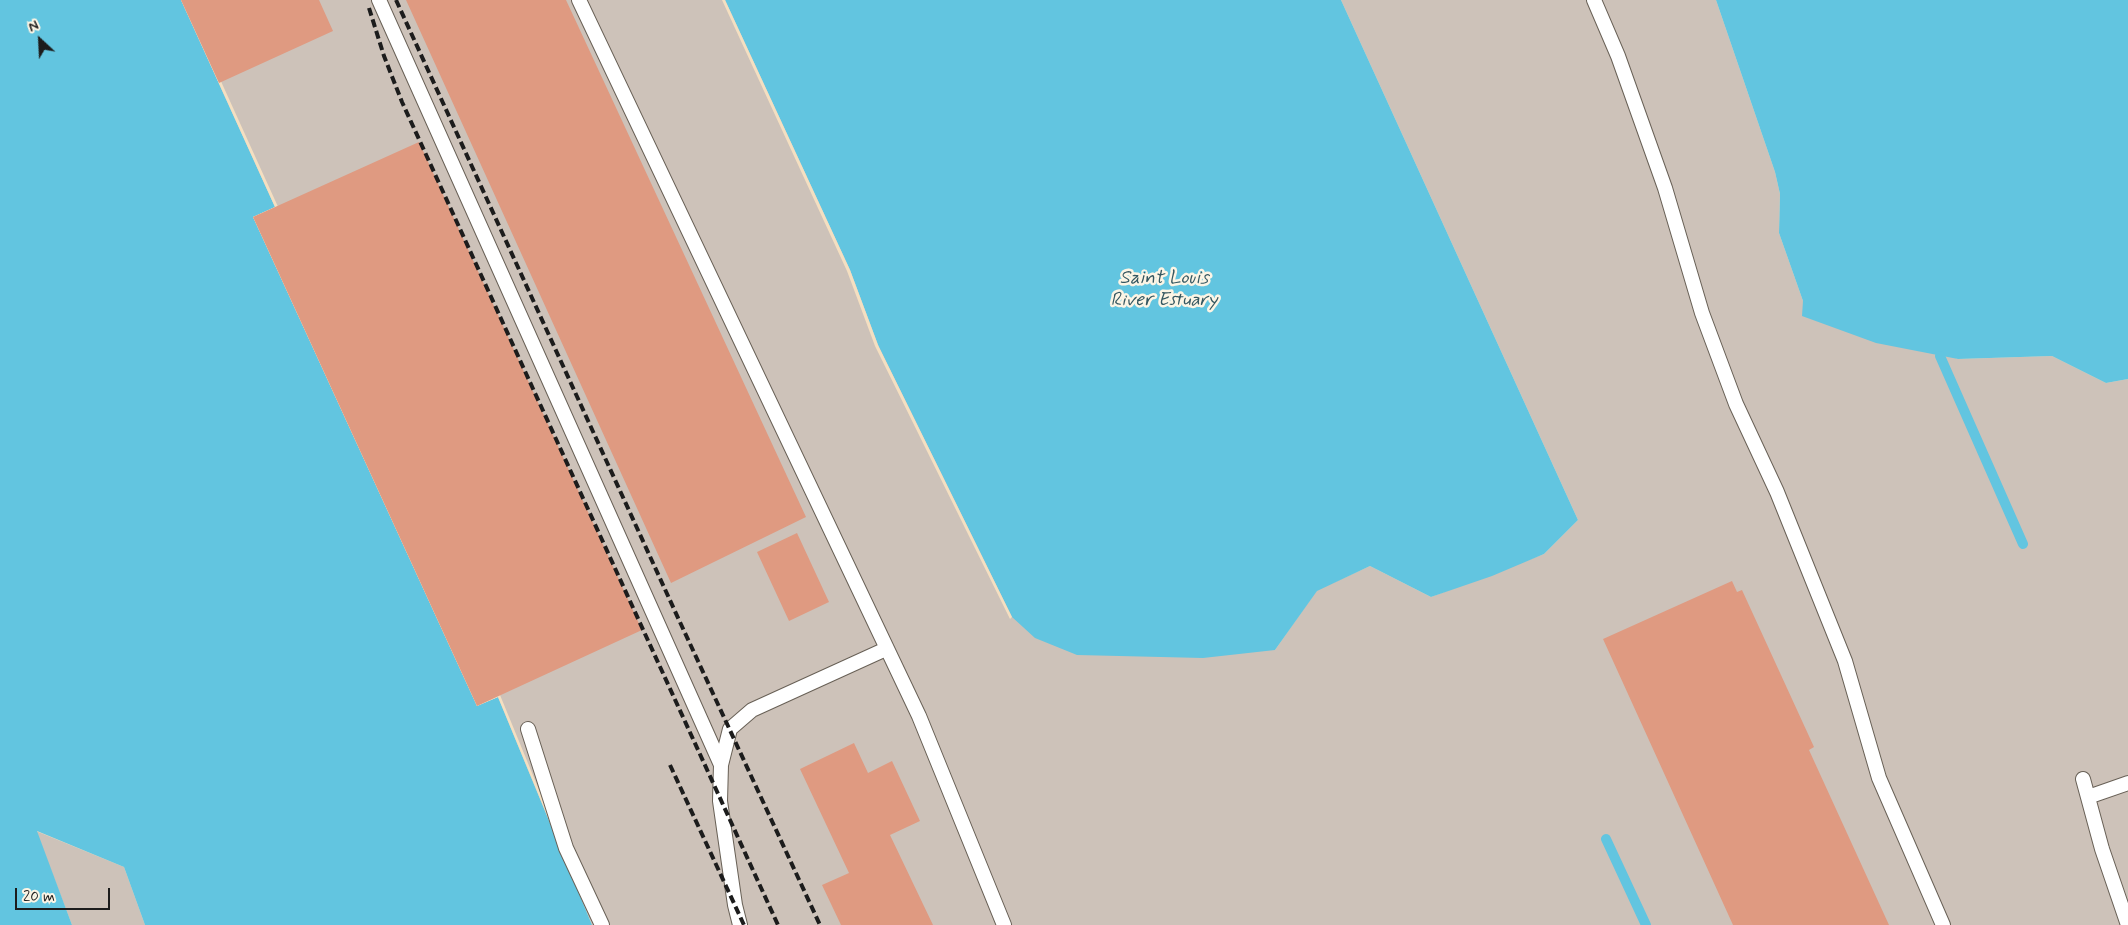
<!DOCTYPE html>
<html>
<head>
<meta charset="utf-8">
<style>
	body { margin:0 }
	#map { position:relative; width:2128px; height:925px; overflow:hidden; background:#f4dfc1; font-family:Mynerve,sans-serif }
	canvas { display:block }
	.north { position:absolute; left:15px; top:15px; width:50px; height:50px; -webkit-text-stroke:4px #fcf5e5; paint-order:stroke; rotate:335deg; font-size:14px; font-weight:700; line-height:20px; text-align:center; color:#1c1c1c }
	.north::after { content:''; display:block; margin:auto; width:18px; height:22px; background:#1c1c1c; clip-path:polygon(50% 0,100% 100%,50% 72%,0 100%) }
	.scale { position:absolute; left:15px; top:888px; width:95px; height:22px; box-sizing:border-box; border:2px solid #1c1c1c; border-top:0; padding-left:6px; font-size:15px; line-height:18px; white-space:nowrap; color:#1c1c1c; -webkit-text-stroke:4px #fcf5e5; paint-order:stroke }
</style>
</head>
<body>
<div id="map">
<canvas width="2128" height="925"></canvas>
<div class="north">N</div>
<div class="scale">20 m</div>
</div>
<script>
const ctx = document.querySelector('canvas').getContext('2d');
ctx.lineJoin = 'round';
function paint(path, color) {
  ctx.fillStyle = color;
  ctx.fill(path, 'evenodd');
}
function toPath(rows) {
  const path = new Path2D();
  for (const r of rows) {
    path.moveTo(r[0], r[1]);
    for (let i = 2; i < r.length; i += 2) path.lineTo(r[i], r[i + 1]);
  }
  return path;
}
function trace(path, color, width, dash) {
  ctx.strokeStyle = color;
  ctx.lineWidth = width;
  ctx.lineCap = dash ? 'butt' : 'round';
  ctx.setLineDash(dash || []);
  ctx.stroke(path);
}
function label(font, color, halo, rows, align = 'center') {
  ctx.font = font + ' Mynerve,sans-serif';
  ctx.lineWidth = 5;
  ctx.setLineDash([]);
  ctx.textBaseline = 'middle';
  ctx.strokeStyle = halo;
  ctx.fillStyle = color;
  for (const [text, x, y, turn = 0] of rows) {
    ctx.save();
    ctx.translate(x, y);
    ctx.rotate((+turn || 0) * Math.PI / 180);
    ctx.textAlign = isNaN(turn) ? turn : align;
    if (halo) ctx.strokeText(text, 0, 0);
    ctx.fillText(text, 0, 0);
    ctx.restore();
  }
}
const industrial = toPath([
	[181,0,725,0,850,270,878,345,1275,650,1317,590,1370,566,1431,597,1544,554,1578,520,1341,0,1716,0,1775,172,1780,194,1779,233,1803,301,1958,359,2052,356,2106,383,2128,379,2128,925,592,925,498,697],
	[36,831,124,867,145,925,72,925]
]);
const water = toPath([
	[0,0,181,0,275,207,253,217,477,706,498,697,592,925,145,925,124,867,37,831,72,925,0,925],
	[725,0,1341,0,1578,520,1544,554,1492,576,1431,597,1370,566,1317,591,1275,650,1203,658,1077,655,1035,638,1012,617,878,345,850,270],
	[1716,0,2128,0,2128,379,2106,383,2052,356,1958,359,1876,343,1802,316,1803,301,1779,233,1780,194,1775,172]
]);
const pier = toPath([
	[181,0,184,0,500,695,555,829,553,830,498,697,477,706,253,217,275,207],
	[722,0,725,0,850,270,878,345,1012,617,1010,619,875,346,847,271]
]);
const stream = toPath([
	[1940,356,2023,544],
	[1606,839,1646,925]
]);
const building = toPath([
	[181,0,319,0,333,31,219,83],
	[406,0,566,0,806,517,671,583],
	[419,142,642,630,477,706,253,217],
	[797,533,829,602,789,621,757,552],
	[1732,581,1737,592,1742,590,1814,747,1809,750,1889,925,1733,925,1603,639],
	[854,743,868,773,892,761,920,821,890,835,933,925,841,925,822,885,849,873,800,769]
]);
const service = toPath([
	[379,0,721,765],
	[579,0,919,716,1004,925],
	[1594,0,1618,56,1665,188,1702,313,1736,404,1777,492,1845,661,1879,778,1943,925],
	[528,729,566,848,602,925],
	[2083,779,2102,849,2128,925],
	[2088,797,2128,783],
	[740,925,735,905,720,801,721,765,730,729,752,710,886,649]
]);
const rail = toPath([
	[396,0,679,620,820,925],
	[369,8,384,56,402,102,778,925],
	[670,765,744,925]
]);
const waterNames = [
	["Saint Louis",1164,279],
	["River Estuary",1164,301]
];
paint(industrial, '#cdc2b9');
paint(water, '#62c5e0');
paint(pier, '#f4dfc1');
trace(stream, '#62c5e0', 10);
paint(building, '#df9a81');
trace(service, '#686056', 16);
trace(service, '#fff', 14);
trace(rail, '#1c1c1c', 4, [8, 4]);
label('italic 19px', '#345761', '#fcf5e5', waterNames);
</script>
</body>
</html>
